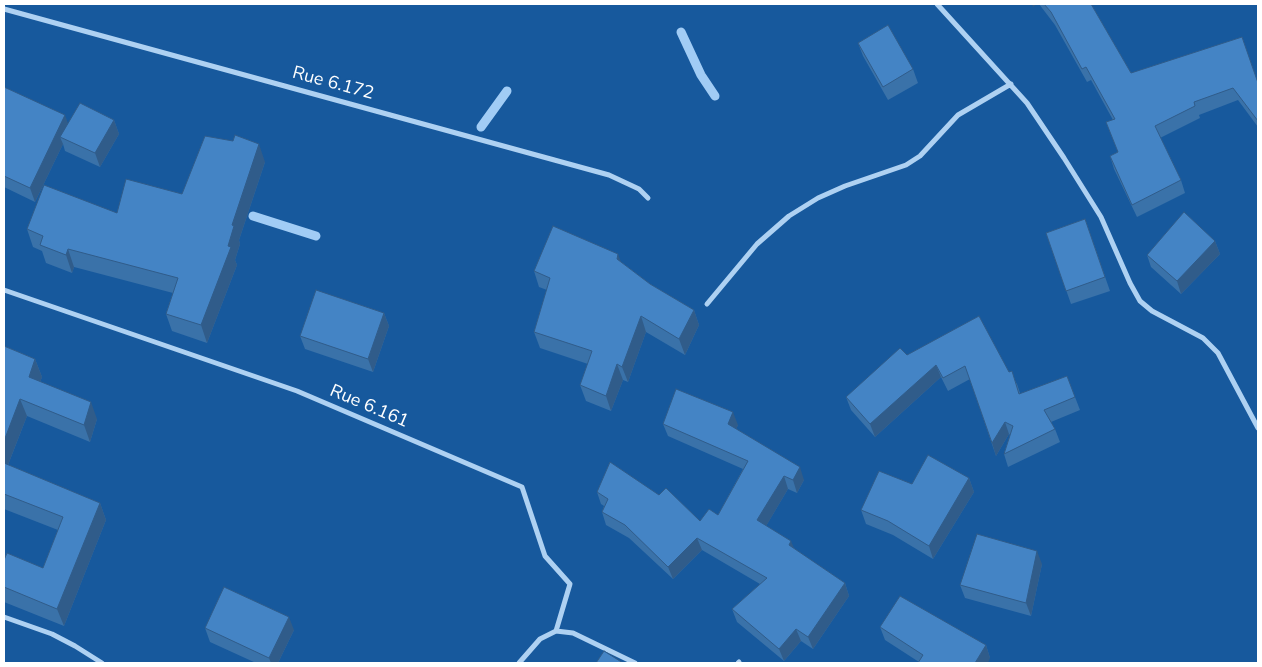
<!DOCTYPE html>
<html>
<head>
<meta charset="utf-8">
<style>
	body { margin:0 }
	#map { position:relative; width:1262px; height:667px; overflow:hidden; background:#17599d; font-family:"Nunito Sans",sans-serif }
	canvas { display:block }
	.frame { position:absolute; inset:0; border:5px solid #fff; pointer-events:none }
</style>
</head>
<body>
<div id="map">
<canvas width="1262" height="667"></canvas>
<div class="frame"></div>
</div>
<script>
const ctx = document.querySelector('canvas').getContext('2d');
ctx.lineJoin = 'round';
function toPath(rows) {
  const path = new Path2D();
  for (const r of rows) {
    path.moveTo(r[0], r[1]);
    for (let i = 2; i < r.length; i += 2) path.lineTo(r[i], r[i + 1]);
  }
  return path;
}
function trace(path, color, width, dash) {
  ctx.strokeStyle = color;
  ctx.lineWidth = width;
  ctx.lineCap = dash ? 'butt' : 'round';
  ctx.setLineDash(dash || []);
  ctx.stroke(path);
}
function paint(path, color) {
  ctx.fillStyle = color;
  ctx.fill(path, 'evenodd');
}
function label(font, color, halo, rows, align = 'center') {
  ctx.font = font + ' "Nunito Sans",sans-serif';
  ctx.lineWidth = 4;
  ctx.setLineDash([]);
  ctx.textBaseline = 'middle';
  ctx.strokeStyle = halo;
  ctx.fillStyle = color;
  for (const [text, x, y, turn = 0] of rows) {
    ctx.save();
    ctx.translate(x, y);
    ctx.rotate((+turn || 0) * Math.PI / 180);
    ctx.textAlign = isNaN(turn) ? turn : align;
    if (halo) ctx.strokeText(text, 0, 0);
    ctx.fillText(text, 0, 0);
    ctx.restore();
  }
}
const stream = toPath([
	[681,32,701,75,715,96],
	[481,127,507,91],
	[253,216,316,236]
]);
const minor = toPath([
	[937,4,1027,103,1064,158,1101,217,1130,283,1140,301,1152,311,1203,338,1218,353,1258,428],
	[4,9,609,175,639,189,648,198],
	[4,290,297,391,522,487,545,556,570,584,556,631,540,639,519,663],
	[707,304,757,244,789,216,818,198,845,186,906,165,920,156,958,115,1011,84],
	[4,617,52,634,75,646,102,663],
	[556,631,573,633,635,663],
	[738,663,739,662]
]);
const wall = toPath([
	[1039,4,1091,4,1131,73,1258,83,1258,127,1238,100,1199,115,1200,118,1160,138,1181,180,1185,193,1137,217,1114,169,1110,156,1118,152,1106,122,1113,120,1091,80,1087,82,1055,25],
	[858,43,913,69,918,83,888,100,863,56],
	[4,87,68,124,114,120,119,134,100,167,65,151,63,144,35,202,4,187],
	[265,162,239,240,240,244,235,260,237,265,207,343,172,331,166,314,173,293,74,267,72,273,46,263,42,251,33,247,27,229,117,213,182,194],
	[1085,219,1110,291,1071,304,1046,233],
	[1215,241,1220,254,1181,294,1151,267,1147,255],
	[621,262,650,284,694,310,699,325,685,355,646,332,628,382,623,380,611,411,586,401,580,385,588,364,540,348,534,332,547,290,539,287,534,271],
	[384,313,389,326,373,372,305,349,300,336],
	[4,346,35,359,42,377,40,382,97,419,90,442,27,416,8,465,100,503,106,520,64,626,4,602,4,560,43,568,58,530,4,509],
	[907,355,1009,372,1017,384,1020,393,1075,397,1080,410,1051,422,1055,429,1060,442,1008,467,1004,454,1010,435,1009,434,996,456,970,379,948,391,941,377,875,437,851,410,846,397],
	[663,424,738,425,736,429,804,480,797,493,788,489,766,526,794,549,845,583,849,596,813,649,801,641,784,661,737,622,732,609,760,584,702,550,673,579,629,538,606,525,602,512,604,506,601,504,597,492,659,495,700,521,718,515,743,469,668,436],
	[969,478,974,492,933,559,893,535,866,524,861,510,912,484],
	[1042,564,1031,616,965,598,960,585],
	[880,627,986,645,990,658,919,662,885,640],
	[205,628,294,630,278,663,256,663,210,642]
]);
const shadedWall = toPath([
	[1032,4,1037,4,1033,7],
	[65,115,70,129,60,137,63,144,35,202,30,188],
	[114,120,119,134,100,167,95,153],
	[259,144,265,162,239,240,240,244,235,260,237,265,207,343,201,325,228,246,232,225],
	[1215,241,1220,254,1181,294,1177,281],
	[68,249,74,267,72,273,66,255],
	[618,254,624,270,617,259],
	[694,310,699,325,685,355,679,339],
	[384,313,389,326,373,372,368,359],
	[641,316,646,332,628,382,622,367],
	[35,359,42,377,35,395,29,377],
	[617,364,623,380,611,411,606,396],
	[936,365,941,377,875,437,870,424],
	[20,399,27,416,4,475,4,441],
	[91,402,97,419,90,442,84,425],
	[733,412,738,425,733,437,728,424],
	[1005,422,1009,434,996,456,992,443],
	[800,467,804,480,797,493,793,480],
	[784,476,788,489,762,533,757,520],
	[969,478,974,492,933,559,929,546],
	[100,503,106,520,64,626,57,609],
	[697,538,702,550,673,579,668,567],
	[791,541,796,553,789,545],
	[1037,551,1042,564,1031,616,1026,603],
	[845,583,849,596,813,649,808,637],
	[289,617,294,630,278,663,271,663,269,658],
	[796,629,801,641,784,661,779,649],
	[986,645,990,658,988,663,975,663]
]);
const building = toPath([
	[1044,4,1091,4,1131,73,1242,37,1258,83,1258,121,1233,88,1194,102,1195,106,1155,126,1181,180,1132,205,1110,156,1118,152,1106,122,1115,119,1086,67,1082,69,1051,12,1044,4],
	[888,25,913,69,883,87,858,43,888,25],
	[4,87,65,115,30,188,4,176,4,87],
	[80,103,114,120,95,153,60,137,80,103],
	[235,135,259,144,232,225,234,226,228,246,231,247,201,325,166,314,178,278,68,249,66,255,40,245,43,236,27,229,44,185,117,213,126,179,182,194,205,136,233,141,235,135],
	[1184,212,1215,241,1177,281,1147,255,1184,212],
	[1085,219,1105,277,1066,291,1046,233,1085,219],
	[553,226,618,254,617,259,650,284,694,310,679,339,641,316,622,367,617,364,606,396,580,385,592,351,534,332,550,278,534,271,553,226],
	[316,290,384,313,368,359,300,336,316,290],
	[979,316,1009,372,1012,371,1019,394,1067,376,1075,397,1044,410,1055,429,1004,454,1013,426,1005,422,992,443,965,366,943,378,936,365,870,424,846,397,900,348,907,355,979,316],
	[4,346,35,359,29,377,91,402,84,425,20,399,4,441,4,346],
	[676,389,733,412,728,424,800,467,793,480,784,476,757,520,791,541,789,545,845,583,808,637,796,629,779,649,732,609,767,578,697,538,668,567,625,525,602,512,608,499,597,492,610,462,659,495,666,488,700,521,709,509,718,515,748,461,663,424,676,389],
	[928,455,969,478,929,546,888,521,861,510,879,471,912,484,928,455],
	[4,463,100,503,57,609,4,587,4,560,7,553,43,568,63,517,4,494,4,463],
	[977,534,1037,551,1026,603,960,585,977,534],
	[224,587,289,617,269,658,205,628,224,587],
	[900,596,986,645,975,663,918,663,923,655,880,627,900,596],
	[604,651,623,663,596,663,604,651]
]);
const streetNames = [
	["Rue 6.172",333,84,15],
	["Rue 6.161",369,407,23]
];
trace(stream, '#a1ccf5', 9);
trace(minor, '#aed1f2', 5);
paint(wall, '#3a72a9');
paint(shadedWall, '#305c8a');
paint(building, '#4484c5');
trace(building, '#305c8a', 1);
label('18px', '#fff', '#17599d', streetNames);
</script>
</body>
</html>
